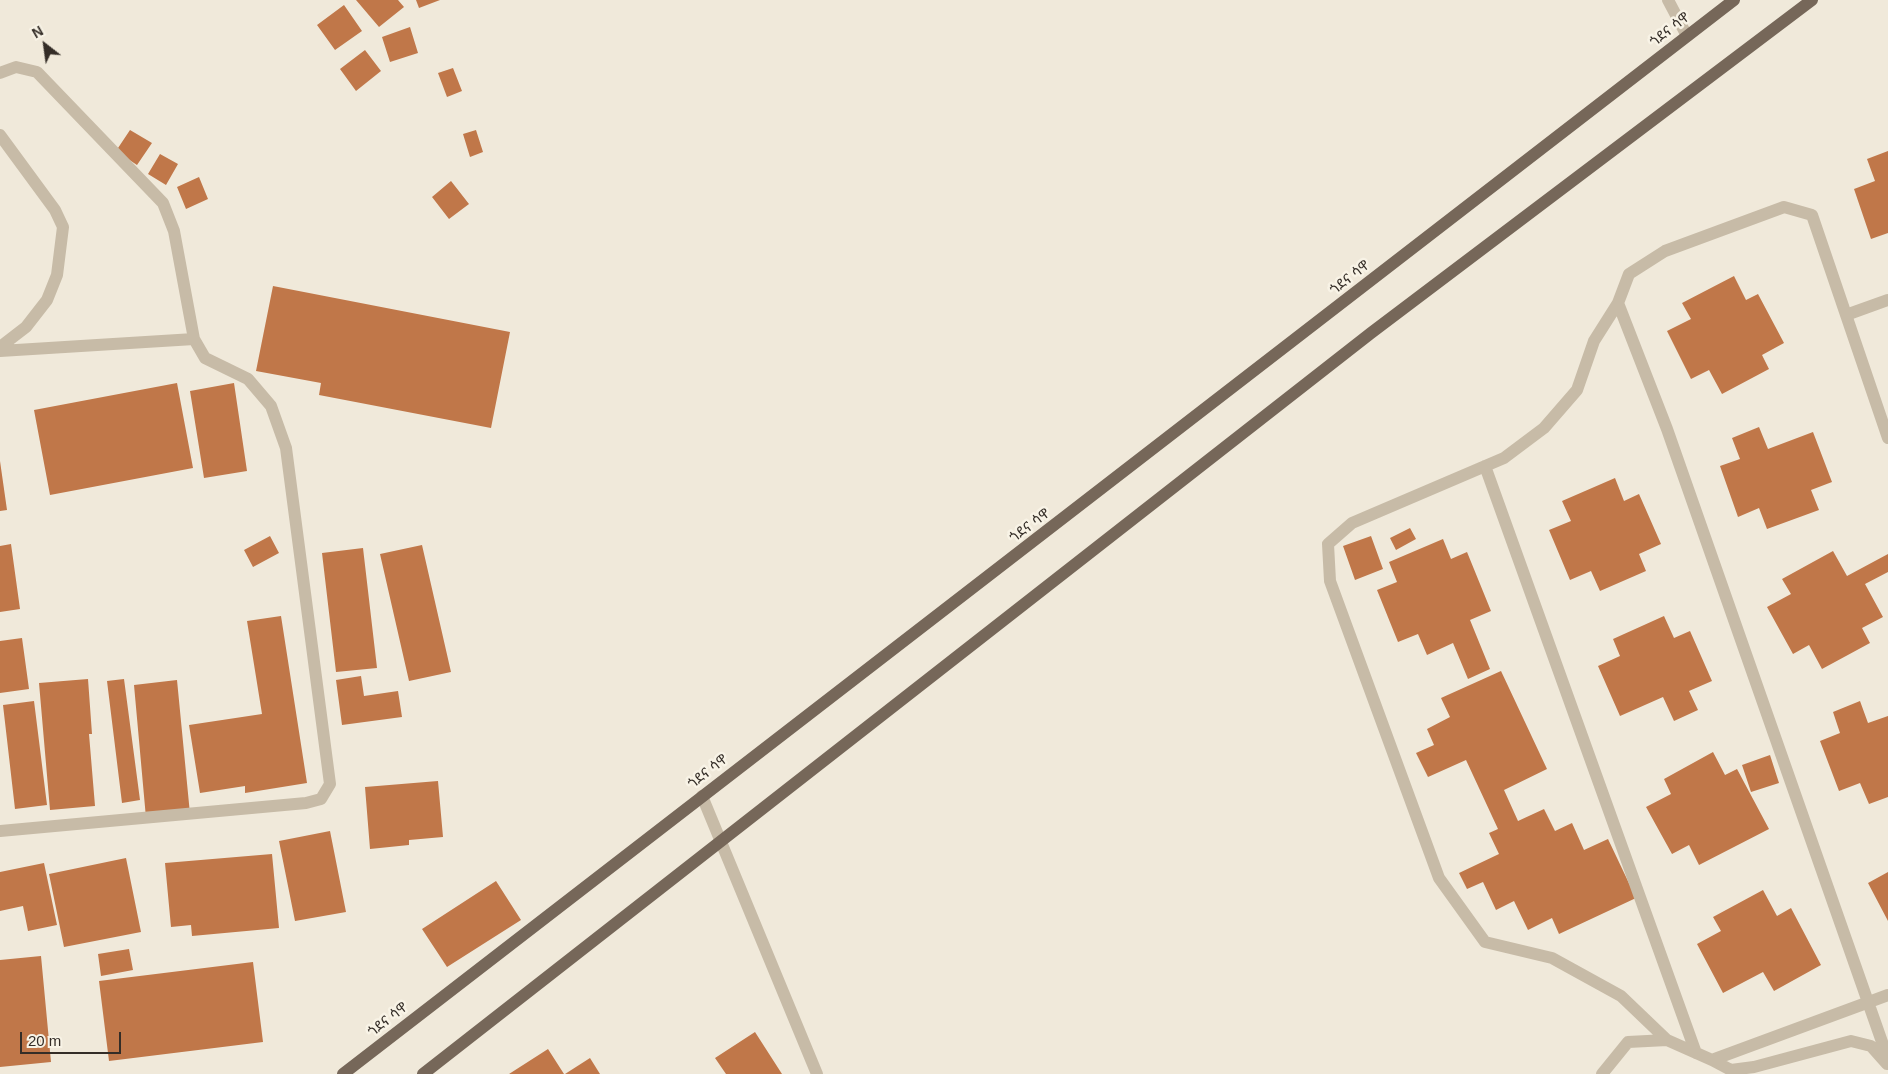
<!DOCTYPE html>
<html>
<head>
<meta charset="utf-8">
<style>
	body { margin:0 }
	#map { position:relative; width:1888px; height:1074px; overflow:hidden; background:#f0e9da; font-family:Arial,sans-serif }
	canvas { display:block }
	.north { position:absolute; left:20px; top:20px; width:50px; height:50px; -webkit-text-stroke:4px #f8f3e6; paint-order:stroke; rotate:330deg; font-size:14px; font-weight:700; line-height:20px; text-align:center; color:#342d27 }
	.north::after { content:''; display:block; margin:auto; width:18px; height:22px; background:#342d27; clip-path:polygon(50% 0,100% 100%,50% 72%,0 100%) }
	.scale { position:absolute; left:20px; top:1032px; width:101px; height:22px; box-sizing:border-box; border:2px solid #342d27; border-top:0; padding-left:6px; font-size:15px; line-height:18px; white-space:nowrap; color:#342d27; -webkit-text-stroke:4px #f8f3e6; paint-order:stroke }
</style>
</head>
<body>
<div id="map">
<canvas width="1888" height="1074"></canvas>
<div class="north">N</div>
<div class="scale">20 m</div>
</div>
<script>
const ctx = document.querySelector('canvas').getContext('2d');
ctx.lineJoin = 'round';
function paint(path, color) {
  ctx.fillStyle = color;
  ctx.fill(path, 'evenodd');
}
function toPath(rows) {
  const path = new Path2D();
  for (const r of rows) {
    path.moveTo(r[0], r[1]);
    for (let i = 2; i < r.length; i += 2) path.lineTo(r[i], r[i + 1]);
  }
  return path;
}
function trace(path, color, width, dash) {
  ctx.strokeStyle = color;
  ctx.lineWidth = width;
  ctx.lineCap = dash ? 'butt' : 'round';
  ctx.setLineDash(dash || []);
  ctx.stroke(path);
}
function label(font, color, halo, rows, align = 'center') {
  ctx.font = font + ' Arial,"Noto Sans Ethiopic",sans-serif';
  ctx.lineWidth = 5;
  ctx.setLineDash([]);
  ctx.textBaseline = 'middle';
  ctx.strokeStyle = halo;
  ctx.fillStyle = color;
  for (const [text, x, y, turn = 0] of rows) {
    ctx.save();
    ctx.translate(x, y);
    ctx.rotate((+turn || 0) * Math.PI / 180);
    ctx.textAlign = isNaN(turn) ? turn : align;
    if (halo) ctx.strokeText(text, 0, 0);
    ctx.fillText(text, 0, 0);
    ctx.restore();
  }
}
const building = toPath([
	[356,0,398,0,404,7,379,27],
	[416,0,440,0,419,8],
	[344,5,362,31,335,50,317,25],
	[410,27,418,53,390,62,382,37],
	[365,50,381,71,356,91,340,69],
	[453,68,462,91,447,97,438,73],
	[130,130,152,143,137,165,116,151],
	[476,130,483,152,470,157,463,134],
	[1888,151,1888,233,1871,239,1854,189,1875,181,1867,159],
	[160,154,178,164,166,185,148,174],
	[199,177,208,199,186,209,177,187],
	[451,181,469,204,449,219,432,197],
	[1734,276,1746,300,1758,294,1784,343,1762,355,1769,369,1722,394,1709,370,1691,379,1667,331,1691,319,1682,303],
	[273,286,510,332,491,428,319,395,321,383,256,371],
	[177,383,193,468,50,495,34,410],
	[234,383,247,471,204,478,190,391],
	[1759,427,1768,449,1813,432,1832,482,1811,490,1819,510,1767,529,1759,508,1738,517,1720,466,1740,459,1732,438],
	[0,461,7,510,0,511],
	[1615,478,1624,501,1639,494,1661,544,1639,554,1646,571,1600,591,1591,571,1570,580,1549,530,1571,521,1562,501],
	[1410,528,1416,539,1396,550,1390,538],
	[270,536,279,553,253,567,244,550],
	[1371,536,1383,569,1355,580,1343,546],
	[1443,539,1451,559,1467,552,1491,611,1470,620,1490,669,1468,679,1453,643,1427,655,1418,634,1398,642,1377,590,1397,582,1389,562],
	[11,544,20,609,0,612,0,546],
	[422,545,451,672,409,681,380,554],
	[363,548,377,668,336,672,322,553],
	[1833,551,1847,576,1888,554,1888,572,1865,584,1883,617,1862,628,1870,643,1822,669,1809,645,1793,654,1767,607,1791,594,1782,579],
	[281,616,307,783,245,793,245,786,200,793,189,725,262,714,247,621],
	[1664,616,1674,638,1690,631,1712,681,1689,691,1698,710,1674,721,1663,697,1620,716,1598,666,1620,656,1613,639],
	[22,638,29,689,0,693,0,641],
	[1501,671,1547,769,1504,790,1518,821,1544,809,1555,831,1572,823,1584,850,1608,839,1636,898,1559,934,1552,918,1528,930,1514,901,1496,910,1483,882,1467,889,1459,873,1499,854,1489,833,1498,829,1466,760,1428,777,1416,753,1434,745,1427,729,1450,717,1441,698],
	[361,676,364,696,398,691,402,717,342,725,336,680],
	[88,679,92,734,89,734,95,806,50,810,39,683],
	[124,679,140,800,122,803,107,681],
	[177,680,190,814,146,818,134,685],
	[34,701,47,805,15,809,3,705],
	[1860,701,1868,723,1888,716,1888,797,1869,804,1860,783,1839,791,1820,741,1840,733,1833,712],
	[1713,752,1725,775,1737,769,1769,829,1699,865,1689,845,1672,854,1646,807,1671,794,1664,779],
	[1770,755,1779,783,1751,792,1742,765],
	[438,781,443,837,409,840,409,845,370,849,365,787],
	[330,831,346,912,295,921,279,841],
	[272,854,279,928,192,936,191,925,171,927,165,863],
	[126,858,141,932,64,947,49,874],
	[44,863,57,925,28,931,23,906,0,911,0,872],
	[1888,872,1888,921,1868,883],
	[496,881,521,920,447,967,422,929],
	[1763,890,1777,916,1791,908,1821,965,1774,991,1763,972,1723,993,1697,944,1721,931,1713,917],
	[129,949,133,970,101,976,98,954],
	[41,956,51,1062,0,1067,0,960],
	[253,962,263,1042,109,1061,99,981],
	[755,1032,782,1074,726,1074,715,1058],
	[548,1049,564,1074,509,1074],
	[590,1058,600,1074,565,1074]
]);
const lane = toPath([
	[0,73,16,67,37,72,163,203,174,231,194,339,205,358,248,379,271,406,286,448,330,784,321,799,306,803,0,831],
	[0,135,55,210,63,227,57,275,47,300,26,327,0,347],
	[0,351,194,339]
]);
const street = toPath([
	[1668,0,1687,36],
	[1618,303,1667,429,1888,1059],
	[1846,315,1888,300],
	[1485,466,1696,1053],
	[702,796,817,1074],
	[1667,1040,1621,996,1552,958,1485,942,1439,878,1330,581,1328,544,1352,523,1504,458,1544,428,1577,390,1594,341,1618,303,1629,274,1665,251,1784,207,1812,215,1888,438],
	[1712,1060,1731,1070,1754,1067,1851,1041,1871,1046,1887,1064],
	[1602,1074,1628,1042,1667,1040,1712,1060,1888,995]
]);
const primary = toPath([
	[343,1074,1734,0],
	[423,1074,1371,333,1812,0]
]);
const streetNames = [
	["ጎደና ሳዋ",1670,30,-38],
	["ጎደና ሳዋ",1350,278,-38],
	["ጎደና ሳዋ",1030,526,-37],
	["ጎደና ሳዋ",708,772,-38],
	["ጎደና ሳዋ",388,1020,-38]
];
paint(building, '#c07749');
trace(lane, '#c7bba7', 12);
trace(street, '#c7bba7', 12);
trace(primary, '#766759', 12);
label('14px', '#342d27', '#f8f3e6', streetNames);
</script>
</body>
</html>
